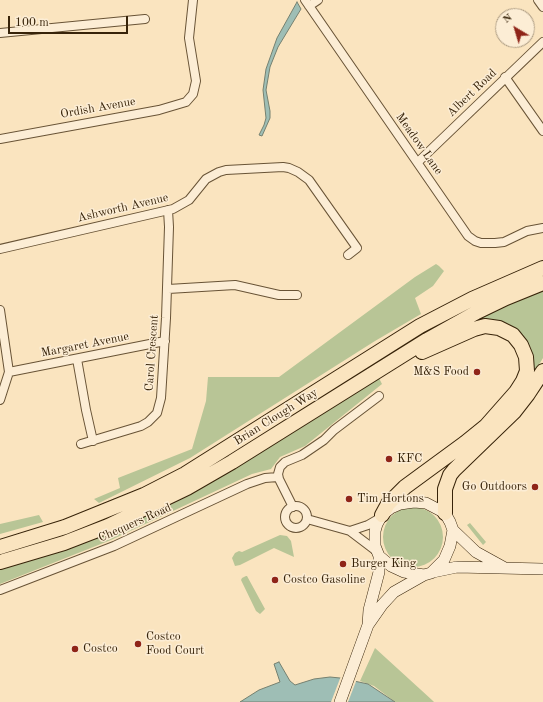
<!DOCTYPE html>
<html>
<head>
<meta charset="utf-8">
<style>
	body { margin:0 }
	#map { position:relative; width:543px; height:702px; overflow:hidden; background:#fae4bf; font-family:"Old Standard TT",serif }
	canvas { display:block }
	.north { position:absolute; left:495px; top:8px; width:40px; height:40px; box-sizing:border-box; background:#fcedd5; border:1px solid #ad9c83; border-radius:50%; rotate:322deg; font-size:11px; font-weight:700; line-height:16px; text-align:center; color:#372309 }
	.north::after { content:''; display:block; margin:auto; width:14px; height:18px; background:#8f2418; clip-path:polygon(50% 0,100% 100%,50% 72%,0 100%) }
	.scale { position:absolute; left:8px; top:16px; width:120px; height:18px; box-sizing:border-box; border:2px solid #372309; border-top:0; padding-left:5px; font-size:12px; line-height:14px; white-space:nowrap; color:#372309; -webkit-text-stroke:3px #fcedd5; paint-order:stroke }
</style>
</head>
<body>
<div id="map">
<canvas width="543" height="702"></canvas>
<div class="north">N</div>
<div class="scale">100 m</div>
</div>
<script>
const ctx = document.querySelector('canvas').getContext('2d');
ctx.lineJoin = 'round';
function paint(path, color) {
  ctx.fillStyle = color;
  ctx.fill(path, 'evenodd');
}
function toPath(rows) {
  const path = new Path2D();
  for (const r of rows) {
    if (r.length === 3) {
      path.moveTo(r[0] + r[2], r[1]);
      path.arc(r[0], r[1], r[2], 0, 2 * Math.PI);
      continue;
    }
    path.moveTo(r[0], r[1]);
    for (let i = 2; i < r.length; i += 2) path.lineTo(r[i], r[i + 1]);
  }
  return path;
}
function trace(path, color, width, dash) {
  ctx.strokeStyle = color;
  ctx.lineWidth = width;
  ctx.lineCap = dash ? 'butt' : 'round';
  ctx.setLineDash(dash || []);
  ctx.stroke(path);
}
function label(font, color, halo, rows, align = 'center') {
  ctx.font = font + ' "Old Standard TT",serif';
  ctx.lineWidth = 3;
  ctx.setLineDash([]);
  ctx.textBaseline = 'middle';
  ctx.strokeStyle = halo;
  ctx.fillStyle = color;
  for (const [text, x, y, turn = 0] of rows) {
    ctx.save();
    ctx.translate(x, y);
    ctx.rotate((+turn || 0) * Math.PI / 180);
    ctx.textAlign = isNaN(turn) ? turn : align;
    if (halo) ctx.strokeText(text, 0, 0);
    ctx.fillText(text, 0, 0);
    ctx.restore();
  }
}
const green = toPath([
	[436,264,439,266,444,271,433,286,415,298,421,314,375,341,190,458,99,503,94,499,120,488,118,478,192,449,206,401,208,377,279,377,415,277],
	[543,288,543,358,531,378,533,361,530,346,525,338,509,324,495,320,480,321,479,318],
	[379,378,382,384,305,446,280,457,271,469,252,474,111,540,0,584,0,569,120,526,144,517,172,504,283,439],
	[413,537,30],
	[39,515,43,522,0,534,0,524],
	[470,523,486,542,483,545,467,525],
	[280,535,287,536,291,541,294,557,274,548,240,565,235,566,232,558,235,553,239,551,242,552],
	[246,576,247,576,265,609,260,614,256,611,241,580,242,578],
	[375,648,432,700,434,702,395,702,374,686,360,681]
]);
const water = toPath([
	[297,2,301,9,278,47,270,67,266,90,270,111,270,118,262,136,259,135,264,125,266,118,263,90,266,69,277,38,297,2],
	[279,662,290,681,295,685,314,679,330,677,340,678,368,684,395,702,240,702,259,690,280,682,274,664,279,662]
]);
const pier = toPath([
	[341,676,357,679,348,702,331,702]
]);
const street = toPath([
	[305,0,468,236,475,241,481,243,495,243,504,242,527,231,543,228],
	[538,0,543,7],
	[309,6,318,0],
	[0,33,145,19],
	[505,77,543,131],
	[0,139,159,110,186,102,193,94,196,81,189,38,193,0],
	[418,162,543,42],
	[0,249,173,209,189,200,206,179,219,172,226,170,283,167,289,168,298,172,309,180,357,248,348,255],
	[168,289,235,285,279,295,297,295],
	[0,310,9,372,0,400],
	[77,359,86,410,93,441],
	[9,372,165,341],
	[81,444,141,426,148,422,157,413,161,398,166,318,169,227,168,210],
	[296,517,11],
	[293,507,279,479,278,474,280,467,285,462,302,455,324,440,334,430,379,396],
	[307,519,350,531,375,550],
	[350,531,368,525,380,518],
	[0,590,114,546,247,484,265,478,278,477]
]);
const secondary = toPath([
	[414,502,426,503,445,513,450,522,453,530,450,546,444,560,431,573,424,575,404,572,391,566,379,556,375,546,375,531,377,524,382,515,391,508,400,504,414,502],
	[453,530,476,552,505,568],
	[433,572,457,567,543,569],
	[368,625,369,610,379,572,379,556],
	[340,702,368,625,382,605,394,592,424,575]
]);
const highway = toPath([
	[445,513,445,489,450,475,454,470,514,412,528,394,543,371],
	[382,515,388,504,405,487,465,443,486,426,516,392,523,381,527,371,526,357,521,345,513,335,499,328,485,326,474,329,422,352],
	[0,547,65,527,144,495,185,474,420,326,472,299,543,268],
	[0,562,64,543,108,526,187,488,232,462,427,340,477,312,506,298,543,283]
]);
const markers = [
	[477,372,4,"#8f2418"],
	[389,459,4,"#8f2418"],
	[535,487,4,"#8f2418"],
	[349,499,4,"#8f2418"],
	[343,564,4,"#8f2418"],
	[275,580,4,"#8f2418"],
	[138,644,4,"#8f2418"],
	[75,649,4,"#8f2418"]
];
const streetNames = [
	["Albert Road",472,93,-44],
	["Ordish Avenue",98,108,-10],
	["Meadow Lane",419,144,55],
	["Ashworth Avenue",123,208,-13],
	["Margaret Avenue",85,345,-11],
	["Carol Crescent",152,353,-86],
	["Brian Clough Way",276,417,-32],
	["Chequers Road",135,523,-24]
];
const poiNames = [
	["M&S Food",469,372,"right"],
	["KFC",397,459],
	["Go Outdoors",527,487,"right"],
	["Tim Hortons",357,499],
	["Burger King",351,564],
	["Costco Gasoline",283,580],
	["Costco",146,637],
	["Food Court",146,651],
	["Costco",83,649]
];
paint(green, '#b8c596');
paint(water, '#9ebeb5');
trace(water, '#758070', 1);
paint(pier, '#fae4bf');
trace(street, '#685336', 10);
trace(secondary, '#372309', 12);
trace(highway, '#372309', 16);
trace(street, '#fcedd5', 8);
trace(secondary, '#fcedd5', 11);
trace(highway, '#fae4bf', 14);
for (const [x, y, r, color] of markers) {
  const dot = new Path2D();
  dot.arc(x, y, r, 0, 2 * Math.PI);
  ctx.fillStyle = color;
  ctx.fill(dot);
  trace(dot, '#fcedd5', 1.5);
}
label('12px', '#372309', '#fcedd5', streetNames);
label('12px', '#372309', '#fcedd5', poiNames, 'left');
</script>
</body>
</html>
